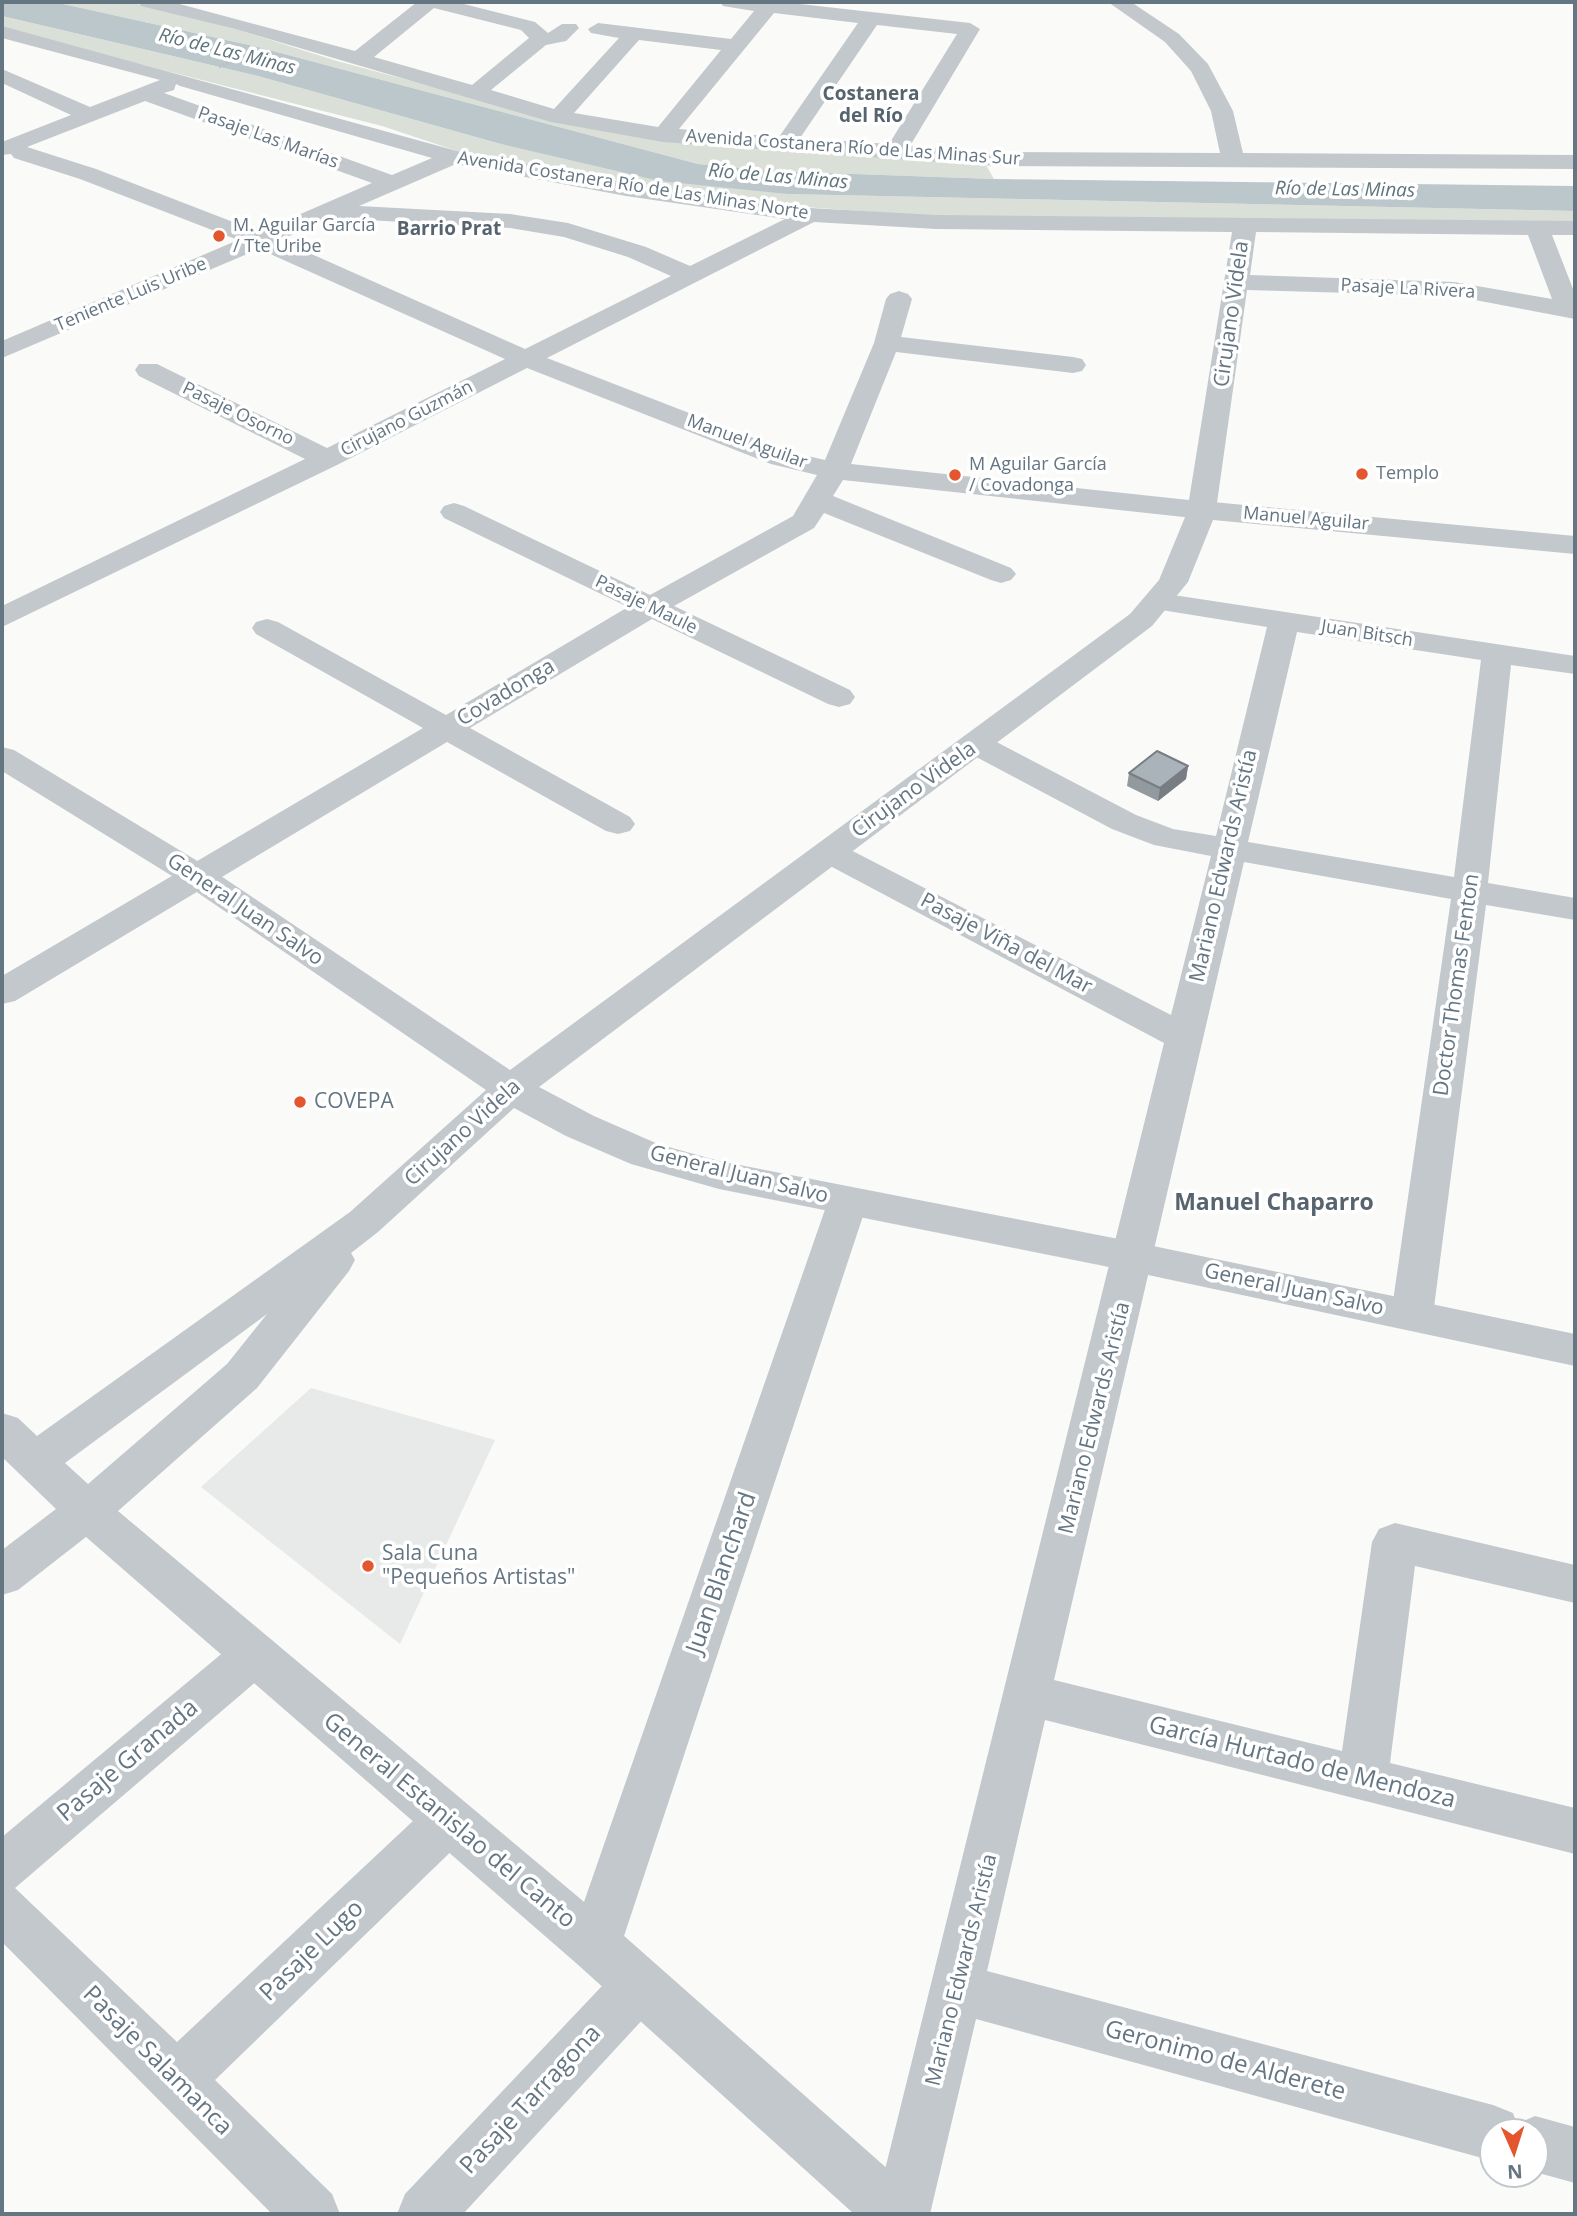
<!DOCTYPE html>
<html>
<head>
<meta charset="utf-8">
<style>
	body { margin:0 }
	#map { position:relative; width:1577px; height:2216px; overflow:hidden; background:#fafaf8; font-family:"Open Sans",sans-serif }
	canvas { display:block }
	.frame { position:absolute; inset:0; border:4px solid #657683; pointer-events:none }
	.north { position:absolute; left:1479px; top:2118px; width:70px; height:70px; box-sizing:border-box; background:#fff; border:2px solid #c1c8cd; border-radius:50%; rotate:177deg; font-size:19px; font-weight:700; line-height:28px; text-align:center; color:#657683 }
	.north::after { content:''; display:block; margin:auto; width:24px; height:32px; background:#e4572e; clip-path:polygon(50% 0,100% 100%,50% 72%,0 100%) }
</style>
</head>
<body>
<div id="map">
<canvas width="1577" height="2216"></canvas>
<div class="frame"></div>
<div class="north">N</div>
</div>
<script>
const ctx = document.querySelector('canvas').getContext('2d');
ctx.lineJoin = 'round';
function paint(path, color) {
  ctx.fillStyle = color;
  ctx.fill(path, 'evenodd');
}
function toPath(rows) {
  const path = new Path2D();
  for (const r of rows) {
    path.moveTo(r[0], r[1]);
    for (let i = 2; i < r.length; i += 2) path.lineTo(r[i], r[i + 1]);
  }
  return path;
}
function trace(path, color, width, dash) {
  ctx.strokeStyle = color;
  ctx.lineWidth = width;
  ctx.lineCap = dash ? 'butt' : 'round';
  ctx.setLineDash(dash || []);
  ctx.stroke(path);
}
function label(font, color, halo, rows, align = 'center') {
  ctx.font = font + ' "Open Sans",sans-serif';
  ctx.lineWidth = 7;
  ctx.setLineDash([]);
  ctx.textBaseline = 'middle';
  ctx.strokeStyle = halo;
  ctx.fillStyle = color;
  for (const [text, x, y, turn = 0] of rows) {
    ctx.save();
    ctx.translate(x, y);
    ctx.rotate((+turn || 0) * Math.PI / 180);
    ctx.textAlign = isNaN(turn) ? turn : align;
    if (halo) ctx.strokeText(text, 0, 0);
    ctx.fillText(text, 0, 0);
    ctx.restore();
  }
}
const built = toPath([
	[311,1388,495,1440,400,1644,201,1487]
]);
const green = toPath([
	[54,2,129,2,239,30,337,61,568,123,684,142,986,165,994,179,770,171,698,164,258,47],
	[2,16,258,76,501,144,788,194,1575,211,1575,222,932,216,776,205,670,191,472,156,382,126,2,29]
]);
const water = toPath([
	[2,2,54,2,258,47,698,164,770,171,994,179,1575,186,1575,211,788,194,660,181,501,144,258,76,2,16]
]);
const path = toPath([
	[219,67,253,52]
]);
const minor = toPath([
	[138,2,172,2,355,51,417,2,456,2,535,22,548,33,562,24,576,24,579,28,566,41,546,45,491,90,554,109,619,38,591,33,588,29,598,23,731,39,754,11,723,6,720,2,782,2,970,23,980,29,910,146,996,152,1220,153,1211,111,1191,71,1165,42,1108,2,1131,2,1179,34,1208,64,1233,111,1243,153,1575,155,1575,169,996,166,663,142,551,122,235,29,141,6,138,2],
	[434,8,521,30,529,38,472,85,374,57,434,8],
	[774,13,858,23,779,137,679,129,774,13],
	[877,25,957,34,889,144,800,138,877,25],
	[639,40,721,50,658,127,574,113,639,40],
	[2,26,457,151,626,182,810,208,936,215,1575,221,1575,235,1552,235,1575,294,1575,319,1454,296,1247,290,1216,510,1212,516,1202,519,843,480,833,496,1011,568,1016,574,1011,580,1001,583,991,580,824,513,814,528,674,606,850,690,855,697,850,704,839,707,828,704,652,619,470,728,630,817,635,824,630,831,618,834,606,831,447,742,15,1001,2,1004,2,976,423,728,256,634,252,628,256,622,267,619,278,622,446,715,628,607,444,518,440,512,444,506,454,503,464,506,650,595,793,516,817,475,771,464,527,368,337,465,2,627,2,606,305,459,139,376,135,370,139,364,157,364,327,448,505,359,259,249,2,358,2,341,238,240,80,179,14,158,11,154,2,155,2,142,71,115,2,83,2,69,90,107,160,80,2,38,2,26],
	[176,84,180,86,432,158,392,175,164,93,174,90,176,84],
	[145,101,372,183,259,232,96,169,27,147,145,101],
	[456,164,626,196,785,219,690,266,646,247,568,223,510,214,359,206,456,164],
	[331,218,510,228,564,237,628,257,671,276,525,349,280,240,331,218],
	[814,222,936,229,1232,232,1189,500,851,464,896,352,1073,373,1082,371,1086,365,1082,359,1073,357,901,337,912,299,908,294,899,291,890,294,886,299,874,343,825,460,790,452,547,358,814,222],
	[1256,232,1528,235,1552,299,1454,282,1250,275,1256,232],
	[1160,593,1575,656,1575,674,1511,665,1488,883,1575,898,1575,920,1486,905,1433,1315,1427,1326,1412,1331,1397,1326,1391,1315,1451,899,1244,862,1054,1680,1342,1751,1372,1542,1379,1529,1395,1523,1575,1565,1575,1603,1415,1566,1390,1763,1575,1808,1575,1854,1045,1720,987,1971,1493,2105,1513,2113,1517,2124,1535,2116,1575,2127,1575,2183,1535,2172,1535,2132,1493,2132,1493,2161,976,2019,930,2214,874,2214,1164,1043,817,859,812,852,817,845,829,841,841,845,1171,1015,1211,856,1154,845,1112,829,965,751,960,744,965,737,976,734,987,737,1136,815,1173,829,1216,836,1267,627,1149,608,1145,602,1149,596,1160,593],
	[1297,632,1481,660,1454,877,1248,842,1297,632],
	[848,1187,862,1191,868,1201,621,1945,614,1963,595,1970,576,1963,569,1945,828,1201,834,1191,848,1187],
	[255,1634,272,1640,279,1654,272,1668,15,1888,177,2042,429,1806,447,1799,465,1806,472,1822,465,1838,215,2080,332,2194,340,2214,272,2214,2,1942,2,1837,238,1640,255,1634],
	[638,1961,657,1968,665,1986,657,2004,463,2214,397,2214,405,2194,619,1968,638,1961]
]);
const tertiary = toPath([
	[1202,501,1575,536,1575,554,1213,520,1188,582,1152,626,539,1087,594,1116,658,1144,719,1161,1134,1242,1575,1334,1575,1366,1134,1272,719,1189,631,1164,566,1136,514,1108,378,1232,351,1253,355,1260,349,1271,257,1388,118,1511,614,1927,916,2194,924,2214,854,2214,576,1963,86,1537,18,1590,2,1595,2,1550,56,1509,2,1457,2,1413,18,1418,37,1436,350,1212,486,1090,185,884,2,771,2,747,14,750,209,868,510,1070,1130,614,1159,580,1188,510,1192,504,1202,501],
	[267,1314,227,1364,88,1484,65,1463,267,1314]
]);
const wall = toPath([
	[1188,766,1186,779,1158,801,1127,786,1129,773]
]);
const shadedWall = toPath([
	[1188,766,1186,779,1158,801,1160,788]
]);
const building = toPath([
	[1157,751,1188,766,1160,788,1129,773,1157,751]
]);
const markers = [
	[219,236,7,"#e4572e"],
	[1362,474,7,"#e4572e"],
	[955,475,7,"#e4572e"],
	[300,1102,7,"#e4572e"],
	[368,1566,7,"#e4572e"]
];
const farStreetnames = [
	["Pasaje Las Marías",268,138,20],
	["Avenida Costanera Río de Las Minas Sur",853,148,4],
	["Avenida Costanera Río de Las Minas Norte",633,186,9],
	["Pasaje La Rivera",1408,289,3],
	["Teniente Luis Uribe",131,295,-23],
	["Pasaje Osorno",238,414,26],
	["Cirujano Guzmán",407,419,-27],
	["Manuel Aguilar",747,442,20],
	["Manuel Aguilar",1306,519,5],
	["Pasaje Maule",646,605,26],
	["Juan Bitsch",1367,634,9]
];
const farPoinames = [
	["M. Aguilar García",233,226],
	["/ Tte Uribe",233,247],
	["M Aguilar García",969,465],
	["/ Covadonga",969,486],
	["Templo",1376,474]
];
const farWaternames = [
	["Río de Las Minas",227,52,14],
	["Río de Las Minas",778,177,5],
	["Río de Las Minas",1345,190,1]
];
const farNeighbourhoodnames = [
	["Costanera",871,95],
	["del Río",871,117],
	["Barrio Prat",449,230]
];
const streetNames = [
	["Cirujano Videla",1232,314,-82],
	["Covadonga",506,693,-31],
	["Cirujano Videla",914,790,-36],
	["Mariano Edwards Aristía",1224,866,-77],
	["General Juan Salvo",245,910,34],
	["Pasaje Viña del Mar",1006,944,28],
	["Doctor Thomas Fenton",1457,985,-82],
	["Cirujano Videla",463,1133,-42],
	["General Juan Salvo",739,1175,14],
	["General Juan Salvo",1294,1290,12],
	["Mariano Edwards Aristía",1095,1418,-76],
	["Mariano Edwards Aristía",962,1970,-76]
];
const poiNames = [
	["COVEPA",314,1102],
	["Sala Cuna",382,1554],
	["\"Pequeños Artistas\"",382,1578]
];
const neighbourhoodNames = [
	["Manuel Chaparro",1274,1203]
];
const nearStreetnames = [
	["Juan Blanchard",722,1573,-71],
	["Pasaje Granada",128,1761,-40],
	["García Hurtado de Mendoza",1302,1763,14],
	["General Estanislao del Canto",449,1821,40],
	["Pasaje Lugo",312,1951,-44],
	["Pasaje Salamanca",157,2061,45],
	["Geronimo de Alderete",1225,2061,15],
	["Pasaje Tarragona",531,2100,-47]
];
paint(built, '#e8e9e9');
paint(green, '#dadfd7');
paint(water, '#bbc7cb');
trace(path, '#bbbfc2', 2.5, [2, 2]);
paint(minor, '#c3c8cc');
paint(tertiary, '#c3c8cc');
paint(wall, '#929a9f');
paint(shadedWall, '#777d82');
paint(building, '#aab3b9');
trace(building, '#777d82', 2);
for (const [x, y, r, color] of markers) {
  const dot = new Path2D();
  dot.arc(x, y, r, 0, 2 * Math.PI);
  ctx.fillStyle = color;
  ctx.fill(dot);
  trace(dot, '#fff', 2.5);
}
label('18px', '#657683', '#fff', farStreetnames);
label('18px', '#657683', '#fff', farPoinames, 'left');
label('italic 19px', '#60757c', '#fff', farWaternames);
label('bold 19px', '#57646e', '#fff', farNeighbourhoodnames);
label('21px', '#657683', '#fff', streetNames);
label('21px', '#657683', '#fff', poiNames, 'left');
label('bold 23px', '#57646e', '#fff', neighbourhoodNames);
label('24px', '#657683', '#fff', nearStreetnames);
</script>
</body>
</html>
